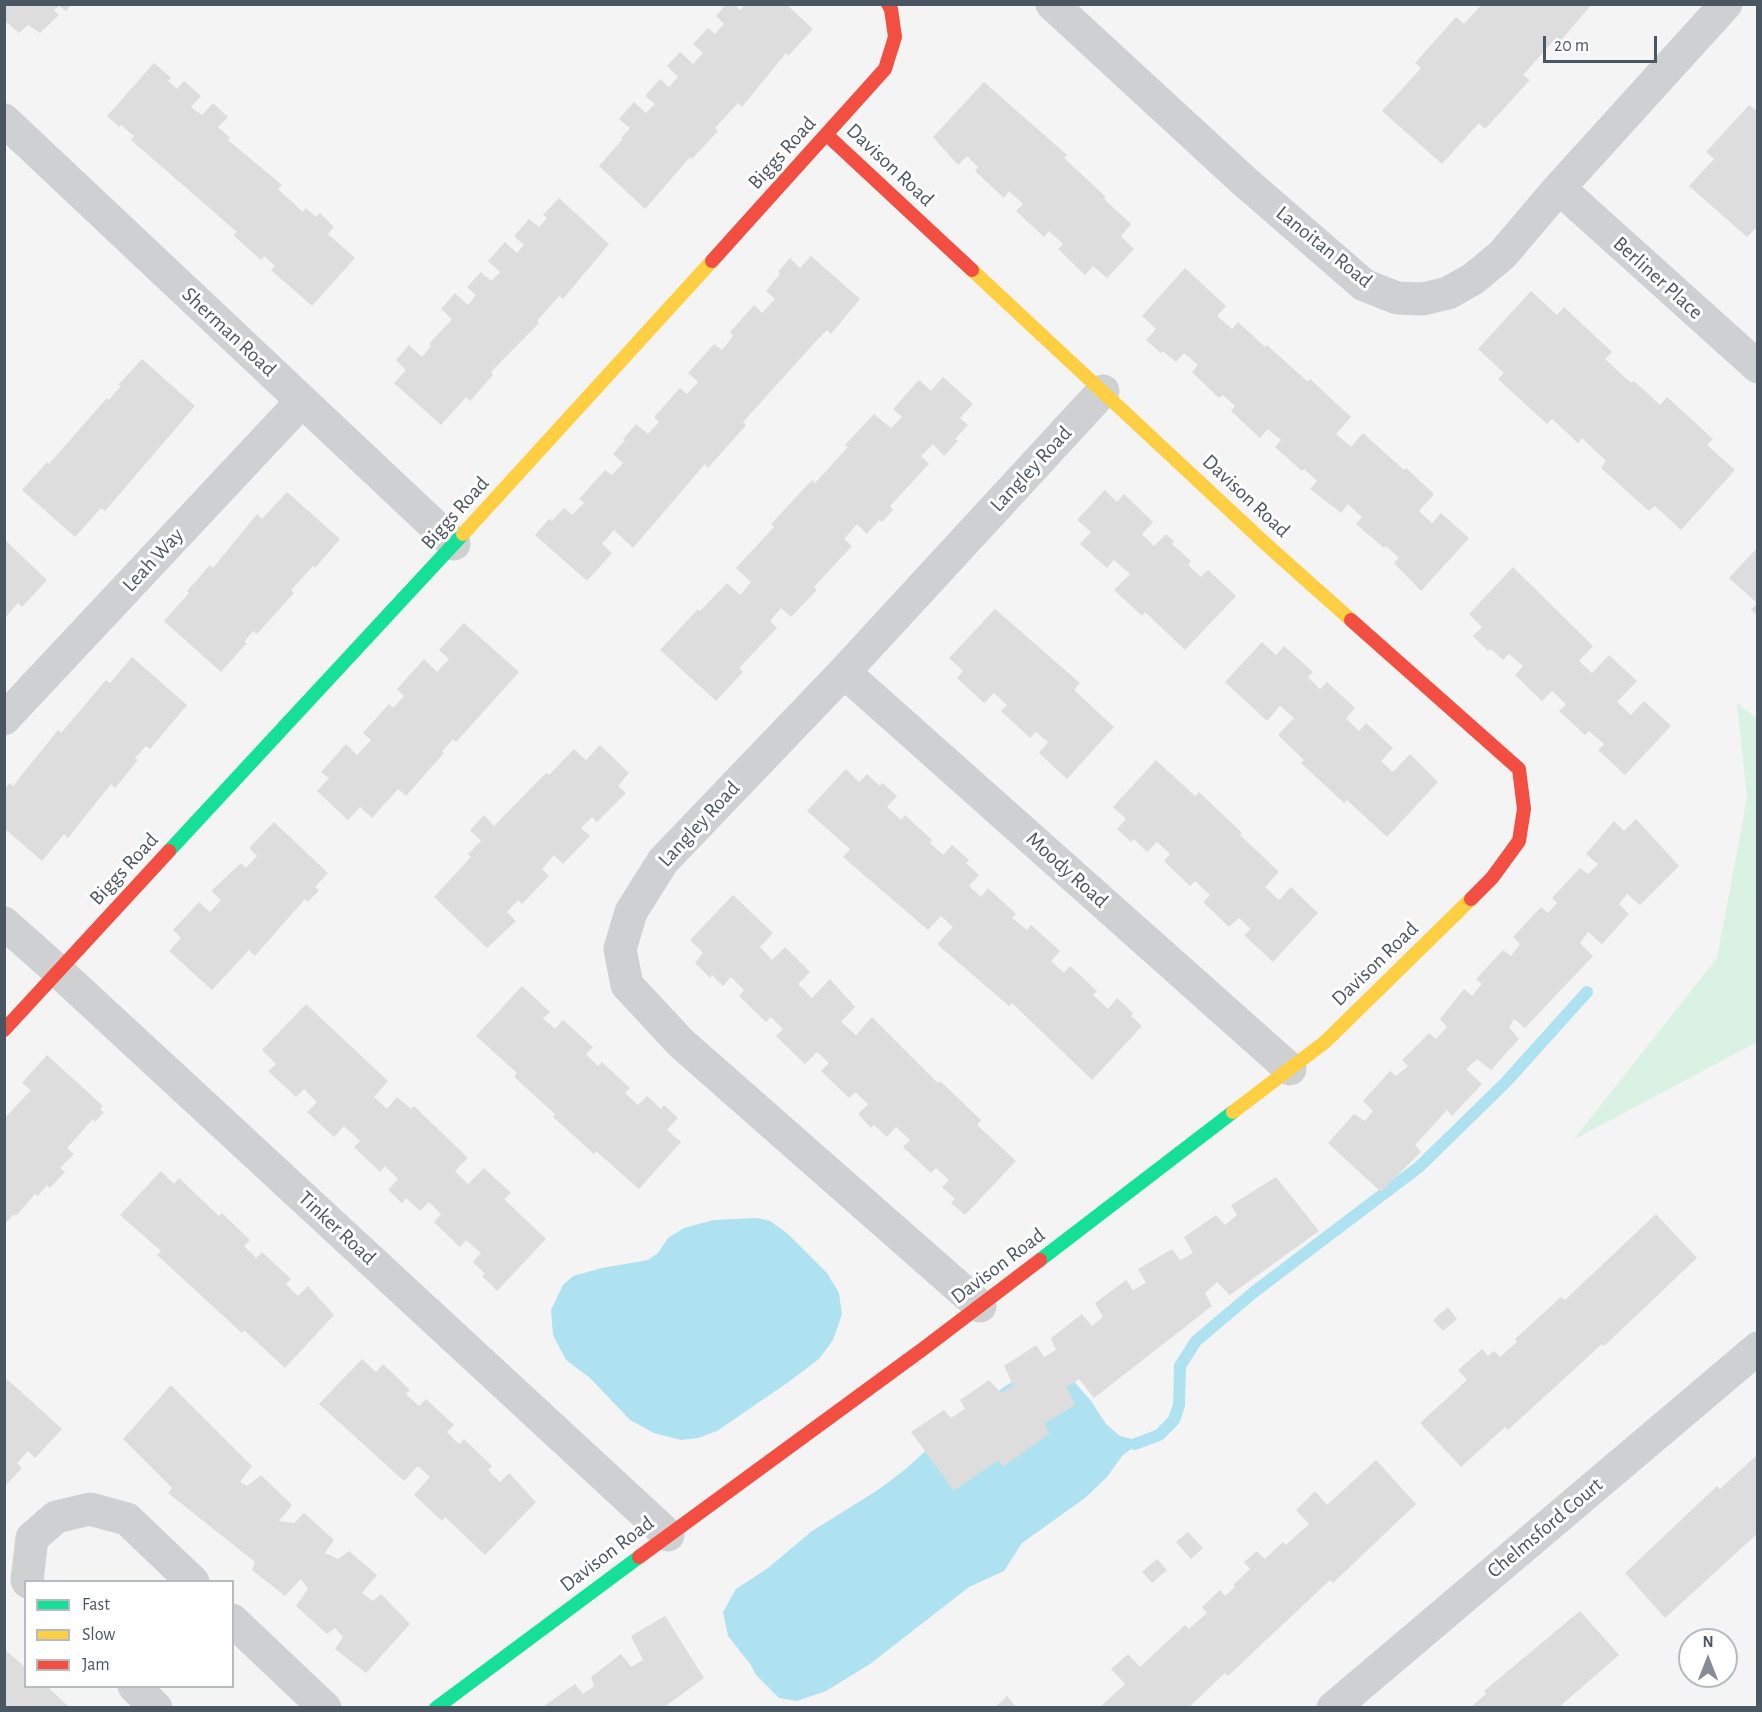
<!DOCTYPE html>
<html>
<head>
<meta charset="utf-8">
<style>
	body { margin:0 }
	#map { position:relative; width:1762px; height:1712px; overflow:hidden; background:#f4f4f4; font-family:"Alegreya Sans",sans-serif }
	canvas { display:block }
	.frame { position:absolute; inset:0; border:6px solid #4a5661; pointer-events:none }
	.legend { position:absolute; left:24px; top:1580px; width:210px; height:108px; box-sizing:border-box; background:#fff; border:2px solid #b7bbc0; margin:0; padding:8px 10px; list-style:none; font-size:18px; color:#4a5661 }
	.legend li { display:flex; align-items:center; gap:12px; height:30px }
	.legend b { width:30px; border:2px solid #b7bbc0 }
	.north { position:absolute; left:1678px; top:1628px; width:60px; height:60px; box-sizing:border-box; background:#fff; border:2px solid #b7bbc0; border-radius:50%; rotate:0deg; font-size:16px; font-weight:700; line-height:24px; text-align:center; color:#4a5661 }
	.north::after { content:''; display:block; margin:auto; width:21px; height:27px; background:#868d94; clip-path:polygon(50% 0,100% 100%,50% 72%,0 100%) }
	.scale { position:absolute; left:1543px; top:36px; width:114px; height:27px; box-sizing:border-box; border:3px solid #4a5661; border-top:0; padding-left:8px; font-size:18px; line-height:21px; white-space:nowrap; color:#4a5661; -webkit-text-stroke:4px #fff; paint-order:stroke }
</style>
</head>
<body>
<div id="map">
<canvas width="1762" height="1712"></canvas>
<div class="frame"></div>
<ul class="legend">
<li><b style="height:8px;background:#16e098"></b>Fast</li>
<li><b style="height:8px;background:#ffcf43"></b>Slow</li>
<li><b style="height:8px;background:#f24e42"></b>Jam</li>
</ul>
<div class="north">N</div>
<div class="scale">20 m</div>
</div>
<script>
const ctx = document.querySelector('canvas').getContext('2d');
ctx.lineJoin = 'round';
function paint(path, color) {
  ctx.fillStyle = color;
  ctx.fill(path, 'evenodd');
}
function toPath(rows) {
  const path = new Path2D();
  for (const r of rows) {
    path.moveTo(r[0], r[1]);
    for (let i = 2; i < r.length; i += 2) path.lineTo(r[i], r[i + 1]);
  }
  return path;
}
function trace(path, color, width, dash) {
  ctx.strokeStyle = color;
  ctx.lineWidth = width;
  ctx.lineCap = dash ? 'butt' : 'round';
  ctx.setLineDash(dash || []);
  ctx.stroke(path);
}
function label(font, color, halo, rows, align = 'center') {
  ctx.font = font + ' "Alegreya Sans",sans-serif';
  ctx.lineWidth = 6;
  ctx.setLineDash([]);
  ctx.textBaseline = 'middle';
  ctx.strokeStyle = halo;
  ctx.fillStyle = color;
  for (const [text, x, y, turn = 0] of rows) {
    ctx.save();
    ctx.translate(x, y);
    ctx.rotate((+turn || 0) * Math.PI / 180);
    ctx.textAlign = isNaN(turn) ? turn : align;
    if (halo) ctx.strokeText(text, 0, 0);
    ctx.fillText(text, 0, 0);
    ctx.restore();
  }
}
const green = toPath([
	[1737,703,1757,719,1757,1042,1573,1140,1717,958,1747,798]
]);
const water = toPath([
	[757,1218,770,1221,788,1234,827,1273,839,1293,842,1314,833,1340,819,1359,787,1383,717,1431,698,1438,681,1440,654,1433,630,1420,590,1378,566,1360,553,1335,551,1310,563,1285,573,1276,602,1268,648,1260,658,1253,668,1238,684,1228,714,1220],
	[1033,1369,1071,1378,1091,1401,1106,1424,1120,1436,1132,1439,1135,1446,1122,1456,1107,1477,1085,1498,1022,1543,1004,1571,969,1587,870,1664,826,1691,797,1701,779,1698,756,1675,751,1665,728,1636,723,1612,736,1589,768,1568,812,1531,878,1490,907,1468,947,1431,1004,1387]
]);
const stream = toPath([
	[1135,1444,1159,1435,1174,1420,1179,1405,1180,1366,1196,1341,1254,1292,1419,1167,1506,1082,1587,992]
]);
const building = toPath([
	[4,4,72,4,66,11,59,6,54,10,59,15,40,33,28,25,19,33,4,20],
	[726,4,734,4,740,10,746,4,786,4,813,29,788,56,786,53,742,107,738,103,715,128,718,131,692,159,690,157,645,209,599,166,622,140,621,138,630,128,619,119,634,102,646,113,655,104,645,96,660,79,669,87,678,77,667,66,680,52,693,64,703,53,693,44,708,28,715,34,724,24,716,16],
	[1482,4,1592,4,1561,40,1557,37,1523,75,1530,80,1485,129,1479,123,1442,164,1382,111,1421,68,1415,63,1456,17,1464,24],
	[154,63,171,78,168,81,177,89,184,81,201,96,191,107,202,115,213,103,228,117,218,127,230,138,228,140,282,185,278,189,303,212,306,208,316,217,320,213,334,227,328,234,355,258,312,306,271,270,275,266,264,256,261,260,233,235,237,232,131,140,134,136,121,125,119,127,107,116],
	[984,82,1067,155,1064,158,1106,197,1104,199,1131,224,1121,236,1134,249,1107,278,1093,266,1085,275,1058,249,1063,244,1049,231,1044,237,1016,211,1023,204,1009,191,1004,198,975,171,978,167,967,156,958,165,933,137],
	[1749,105,1758,112,1758,226,1747,237,1689,186,1714,159,1706,152],
	[559,198,609,244,563,299,559,296,537,321,539,323,491,372,493,375,470,401,466,397,441,425,394,383,406,370,396,360,409,345,422,357,431,346,429,344,452,319,441,309,455,293,468,305,476,295,467,287,481,272,491,281,500,272,488,261,505,242,517,253,524,245,514,236,529,219,539,227,547,218,543,215],
	[811,256,860,299,831,334,827,330,817,340,743,422,746,425,708,468,705,464,633,548,614,530,602,544,612,553,587,581,535,535,549,519,552,521,564,508,572,515,584,503,579,499,605,470,612,475,623,463,613,454,625,440,623,439,636,424,648,434,659,422,654,417,680,388,687,394,698,382,688,373,714,344,722,350,733,336,730,332,754,305,762,313,775,299,766,291,780,274,778,272,790,258,800,268],
	[1185,268,1226,306,1217,316,1232,329,1238,322,1265,347,1267,345,1308,382,1310,379,1351,417,1336,434,1351,447,1363,433,1404,470,1406,468,1434,494,1419,511,1432,523,1441,513,1469,538,1421,591,1394,563,1399,558,1386,546,1384,548,1356,524,1362,517,1348,504,1341,513,1310,489,1317,481,1304,469,1302,471,1275,447,1281,440,1268,429,1260,438,1231,411,1235,406,1223,395,1219,398,1192,372,1198,365,1184,353,1176,362,1163,351,1161,353,1146,340,1156,329,1142,316],
	[1531,291,1557,315,1564,307,1612,352,1605,359,1631,383,1634,381,1660,405,1667,397,1713,439,1707,445,1735,470,1681,530,1655,506,1649,511,1601,468,1606,461,1582,438,1578,443,1552,419,1547,424,1498,379,1504,373,1478,349],
	[142,359,195,406,105,511,101,508,75,537,22,490,47,462,49,464,107,398,109,400,121,386,118,385],
	[943,377,973,404,960,418,968,425,955,439,958,441,944,456,933,444,921,456,929,464,890,506,893,510,882,522,879,520,867,534,857,524,844,539,852,546,814,587,817,590,791,617,781,608,770,621,777,628,739,668,743,672,716,701,660,650,698,609,700,611,727,583,740,595,751,582,736,568,774,527,771,524,812,480,815,483,848,447,845,445,874,414,891,428,902,417,893,409,919,380,931,391],
	[1105,490,1117,502,1124,494,1153,522,1142,534,1154,546,1166,534,1174,541,1172,544,1191,561,1188,565,1201,577,1208,570,1236,596,1185,650,1145,612,1142,616,1114,590,1130,574,1114,560,1107,568,1080,544,1091,532,1077,520],
	[287,492,340,539,315,568,313,566,291,590,294,593,257,634,253,631,244,642,247,643,221,672,164,621,189,593,187,591,210,565,213,568,257,514,262,519],
	[5,540,47,580,22,607,18,603,5,618],
	[1758,547,1758,616,1751,610,1757,603,1729,578],
	[1513,567,1593,646,1579,661,1592,673,1609,655,1637,681,1617,702,1631,715,1644,701,1671,726,1625,775,1598,750,1604,744,1589,731,1585,735,1559,711,1566,704,1552,691,1542,701,1515,675,1523,666,1509,654,1503,660,1491,649,1488,651,1473,636,1482,627,1469,614],
	[995,609,1080,683,1074,690,1114,727,1067,779,1039,753,1048,742,1036,732,1030,738,1001,711,1007,705,994,693,984,703,957,678,963,671,949,658],
	[464,623,519,672,456,742,453,739,442,751,444,753,406,796,398,789,372,818,360,807,348,820,317,791,329,778,321,772,346,744,357,755,371,740,363,733,389,704,393,708,404,696,397,689,424,659,437,672,449,659,439,650],
	[1262,642,1276,655,1284,646,1313,672,1308,677,1320,689,1327,682,1355,708,1346,718,1359,731,1366,723,1393,748,1381,761,1393,772,1410,754,1438,782,1387,837,1347,800,1344,803,1301,763,1304,760,1278,735,1294,718,1280,706,1267,721,1225,682],
	[132,657,187,705,150,749,146,746,135,758,138,760,115,788,111,784,68,838,64,834,42,861,4,828,4,789,10,783,13,786,58,730,61,733,106,680,110,683],
	[600,745,629,773,618,786,626,793,597,822,592,817,581,828,590,836,563,864,554,855,542,869,549,876,522,904,518,900,507,912,516,921,487,948,434,897,471,857,468,854,481,841,470,830,484,815,494,826,546,773,549,775,574,749,586,760],
	[1156,760,1195,796,1199,792,1242,833,1240,835,1279,872,1265,887,1279,900,1291,887,1318,913,1273,962,1244,935,1251,929,1239,918,1229,927,1203,902,1210,895,1195,881,1190,886,1164,861,1170,854,1157,842,1147,852,1134,839,1131,842,1117,829,1126,819,1113,807],
	[846,769,859,782,867,774,880,786,882,783,897,796,887,807,901,820,905,815,932,840,930,843,943,855,952,845,969,860,966,863,979,875,969,886,981,897,988,888,1016,914,1012,918,1027,930,1031,925,1060,951,1051,961,1064,973,1070,966,1097,991,1093,995,1108,1009,1117,998,1133,1013,1131,1016,1142,1026,1092,1080,1012,1003,1009,1006,937,944,953,927,941,916,928,930,843,857,850,849,807,811],
	[1636,819,1679,866,1640,905,1627,894,1619,904,1629,914,1602,944,1588,932,1580,943,1593,956,1525,1028,1514,1019,1509,1027,1519,1039,1491,1070,1477,1059,1466,1069,1482,1084,1452,1116,1447,1110,1415,1145,1421,1152,1381,1192,1328,1143,1354,1114,1365,1121,1373,1111,1363,1101,1390,1071,1396,1076,1408,1066,1402,1060,1429,1033,1436,1039,1447,1027,1440,1019,1464,989,1472,996,1482,984,1476,979,1503,950,1511,956,1520,944,1513,937,1541,907,1548,913,1557,903,1552,898,1580,868,1588,874,1598,864,1586,854,1614,821,1624,831],
	[274,822,328,873,315,887,319,890,308,902,305,899,255,956,249,950,212,990,169,951,181,938,173,930,199,902,210,912,221,900,211,891,241,863,246,868,257,856,249,848],
	[733,895,773,933,760,947,772,960,785,947,810,972,798,984,812,998,830,979,855,1007,841,1022,856,1035,872,1017,938,1083,940,1081,981,1120,977,1125,1016,1161,965,1215,951,1203,955,1199,942,1187,949,1180,936,1168,931,1173,903,1147,910,1140,896,1127,887,1137,874,1125,871,1128,858,1114,868,1104,855,1092,849,1098,821,1071,829,1063,817,1052,805,1064,776,1036,783,1029,771,1017,766,1022,739,996,744,990,731,977,723,986,712,975,710,978,695,963,703,953,690,940],
	[522,986,550,1012,543,1018,555,1029,563,1020,593,1047,586,1054,598,1066,602,1062,630,1088,625,1093,638,1105,647,1096,661,1109,664,1105,678,1118,667,1130,681,1142,639,1189,596,1151,594,1154,553,1117,555,1114,514,1077,517,1073,476,1036],
	[306,1004,388,1081,374,1097,387,1109,397,1097,411,1109,414,1106,468,1158,455,1171,468,1184,484,1168,511,1193,504,1199,546,1239,497,1291,482,1276,485,1274,473,1262,481,1253,466,1240,460,1247,434,1222,441,1214,429,1202,420,1211,406,1198,402,1203,388,1190,398,1179,385,1166,380,1172,354,1147,360,1141,344,1126,334,1137,307,1112,317,1102,304,1089,296,1097,268,1071,276,1064,262,1050],
	[47,1055,103,1106,100,1109,104,1112,95,1122,93,1119,67,1148,74,1154,60,1168,65,1172,50,1188,47,1185,38,1196,35,1194,16,1216,14,1214,4,1225,4,1119,31,1090,22,1083],
	[161,1171,174,1184,179,1178,219,1216,222,1213,250,1240,244,1246,256,1258,262,1252,291,1279,286,1284,298,1296,308,1286,334,1315,285,1368,244,1330,242,1333,157,1255,161,1251,120,1215],
	[1276,1177,1319,1231,1230,1295,1217,1282,1205,1293,1212,1306,1094,1398,1079,1379,1067,1387,1075,1405,1045,1423,1049,1434,1003,1467,998,1460,954,1491,911,1432,944,1410,951,1418,965,1409,960,1400,989,1380,1001,1393,1013,1385,1004,1366,1036,1345,1044,1357,1056,1350,1051,1338,1082,1314,1092,1326,1103,1317,1095,1303,1126,1280,1133,1290,1146,1283,1138,1269,1172,1249,1180,1260,1193,1253,1184,1237,1216,1215,1225,1225,1237,1215,1231,1205],
	[1656,1214,1697,1258,1604,1346,1602,1344,1508,1430,1505,1427,1461,1467,1420,1423,1467,1380,1458,1370,1482,1349,1488,1356,1494,1351,1500,1357,1517,1342,1515,1339,1561,1297,1565,1300],
	[1448,1307,1457,1319,1443,1331,1433,1320],
	[362,1359,376,1372,383,1364,410,1390,406,1394,419,1406,426,1399,454,1425,447,1432,459,1444,464,1439,492,1466,488,1470,500,1482,509,1473,536,1502,485,1555,445,1517,442,1521,414,1495,430,1477,418,1466,404,1481,319,1404],
	[7,1379,62,1429,35,1458,28,1451,17,1463,22,1468,4,1487,4,1382],
	[171,1385,252,1466,240,1482,247,1486,261,1475,292,1505,279,1521,294,1523,304,1513,334,1540,325,1553,338,1559,349,1551,377,1575,362,1593,373,1601,381,1594,410,1624,366,1673,335,1649,343,1637,335,1628,327,1634,296,1606,308,1589,301,1579,285,1596,252,1570,255,1562,168,1493,172,1488,123,1439],
	[1758,1454,1758,1533,1665,1618,1625,1573,1717,1486,1720,1489],
	[1376,1460,1416,1504,1333,1583,1330,1580,1228,1676,1225,1673,1188,1708,1099,1708,1125,1684,1111,1669,1128,1654,1140,1667,1185,1625,1189,1629,1207,1613,1202,1607,1220,1590,1225,1596,1235,1587,1233,1585,1250,1569,1244,1562,1257,1551,1265,1559,1283,1542,1286,1545,1309,1524,1296,1510,1315,1491,1327,1505],
	[1188,1532,1203,1548,1191,1559,1176,1542],
	[1157,1559,1167,1570,1152,1583,1142,1572],
	[1580,1611,1619,1655,1558,1708,1470,1708,1486,1694,1484,1691],
	[665,1616,704,1678,663,1708,545,1708,544,1706,575,1684,583,1694,594,1686,591,1677,621,1654,631,1667,643,1660,631,1636],
	[4,1649,26,1668,26,1686,47,1686,70,1708,4,1708],
	[1007,1696,1017,1708,994,1708]
]);
const street = toPath([
	[1052,4,1244,181,1364,285,1397,298,1423,299,1448,293,1473,279,1502,255,1559,188,1726,4],
	[4,120,454,544],
	[1559,188,1758,367],
	[844,672,1290,1069],
	[4,719,302,401],
	[4,923,58,971,668,1535],
	[980,1306,681,1043,627,985,620,949,631,912,663,861,844,672,1103,391],
	[28,1582,27,1580,32,1538,56,1517,90,1509,127,1519,193,1582],
	[232,1620,325,1708],
	[134,1686,156,1708],
	[1333,1708,1758,1348]
]);
const fast = toPath([
	[169,851,463,534],
	[1040,1260,1233,1112],
	[436,1708,639,1557]
]);
const slow = toPath([
	[972,270,1268,546,1351,620],
	[463,534,712,261],
	[1233,1112,1325,1042,1471,899]
]);
const jam = toPath([
	[827,135,972,270],
	[712,261,885,69,895,37,891,9,888,4],
	[1351,620,1519,769,1524,809,1519,841,1492,878,1471,899],
	[4,1030,169,851],
	[639,1557,923,1349,1040,1260]
]);
const streetNames = [
	["Biggs Road",782,153,-48],
	["Davison Road",890,165,43],
	["Lanoitan Road",1324,247,39],
	["Berliner Place",1658,278,42],
	["Sherman Road",229,332,43],
	["Langley Road",1031,469,-47],
	["Davison Road",1246,496,43],
	["Biggs Road",455,513,-48],
	["Leah Way",153,560,-47],
	["Langley Road",699,824,-47],
	["Biggs Road",124,869,-47],
	["Moody Road",1067,870,42],
	["Davison Road",1375,964,-44],
	["Tinker Road",337,1228,43],
	["Davison Road",998,1266,-37],
	["Chelmsford Court",1545,1528,-40],
	["Davison Road",607,1554,-37]
];
paint(green, '#d9f2e3');
paint(water, '#aee2f0');
trace(stream, '#aee2f0', 12);
paint(building, '#ddddde');
trace(street, '#ced0d2', 33);
trace(fast, '#16e098', 14);
trace(slow, '#ffcf43', 14);
trace(jam, '#f24e42', 14);
label('21px', '#4a5661', '#fff', streetNames);
</script>
</body>
</html>
